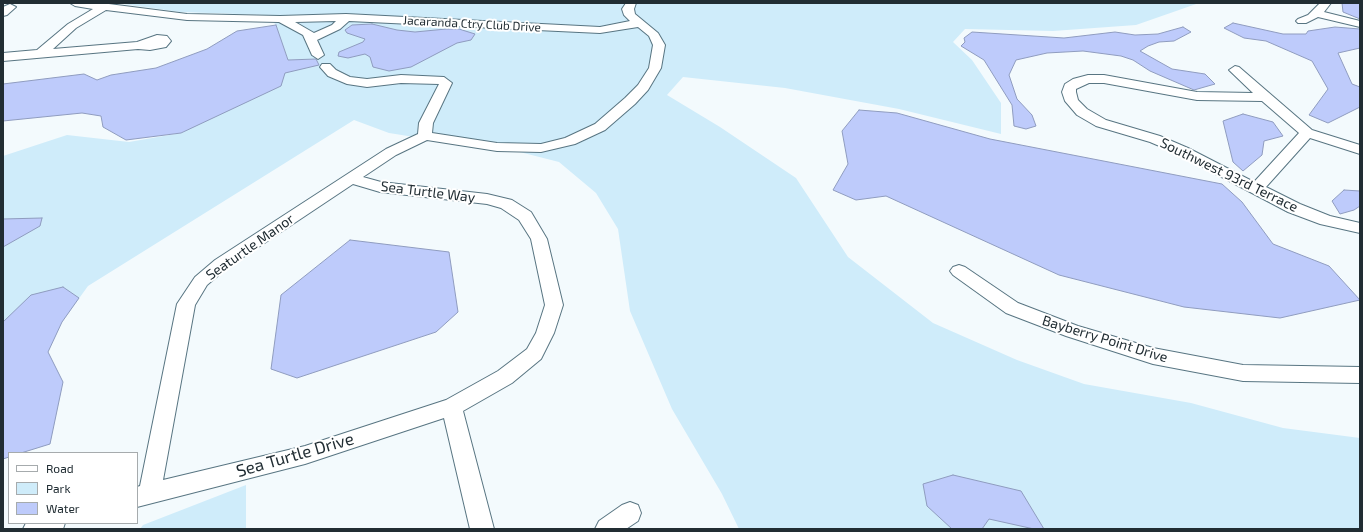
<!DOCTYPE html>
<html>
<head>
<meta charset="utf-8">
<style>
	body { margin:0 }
	#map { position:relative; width:1363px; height:532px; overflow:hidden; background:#f3fafd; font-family:"Exo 2",sans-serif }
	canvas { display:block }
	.frame { position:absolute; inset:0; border:4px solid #212d33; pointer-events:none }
	.legend { position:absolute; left:8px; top:452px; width:130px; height:72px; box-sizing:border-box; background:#fff; border:1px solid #a6abad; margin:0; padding:5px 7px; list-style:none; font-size:12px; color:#212d33 }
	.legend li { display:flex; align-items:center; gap:8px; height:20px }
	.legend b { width:20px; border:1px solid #a6abad }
</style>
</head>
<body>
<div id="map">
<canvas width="1363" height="532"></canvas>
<div class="frame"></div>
<ul class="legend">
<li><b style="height:5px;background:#fff"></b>Road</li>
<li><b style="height:11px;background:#cfecfa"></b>Park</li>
<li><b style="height:11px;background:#becbfb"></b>Water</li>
</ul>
</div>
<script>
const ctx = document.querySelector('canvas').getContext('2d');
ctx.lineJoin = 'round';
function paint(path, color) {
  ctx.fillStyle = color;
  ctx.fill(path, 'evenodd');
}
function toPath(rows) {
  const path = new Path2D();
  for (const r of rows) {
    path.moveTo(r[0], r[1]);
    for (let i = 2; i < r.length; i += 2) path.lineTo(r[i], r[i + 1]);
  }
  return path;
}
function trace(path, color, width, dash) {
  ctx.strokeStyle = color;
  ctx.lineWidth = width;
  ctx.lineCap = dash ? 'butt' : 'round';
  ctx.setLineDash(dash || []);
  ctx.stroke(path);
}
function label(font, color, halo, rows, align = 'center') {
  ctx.font = font + ' "Exo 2",sans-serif';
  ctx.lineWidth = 4;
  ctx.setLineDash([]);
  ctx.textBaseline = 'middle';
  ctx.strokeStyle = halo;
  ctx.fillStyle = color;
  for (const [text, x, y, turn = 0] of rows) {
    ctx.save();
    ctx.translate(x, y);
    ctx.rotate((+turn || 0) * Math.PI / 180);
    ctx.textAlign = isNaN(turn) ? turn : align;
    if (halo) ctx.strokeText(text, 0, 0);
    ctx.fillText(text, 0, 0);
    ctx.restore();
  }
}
const green = toPath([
	[116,3,1199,3,1136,25,1053,31,965,29,953,42,972,60,1001,103,1001,134,899,109,785,88,683,77,667,95,720,127,796,178,848,257,933,323,1017,360,1084,384,1191,403,1283,428,1360,438,1360,529,739,529,722,494,672,409,630,311,618,229,596,193,559,162,508,149,446,142,389,133,354,120,88,286,62,322,48,352,63,382,50,444,21,453,9,453,9,457,3,459,3,156,67,135,129,142,181,133,285,73,316,59,288,60,276,25,267,15,180,12],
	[246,485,246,529,140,529,143,525]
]);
const water = toPath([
	[1360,3,1360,19,1343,12,1342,3,1360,3],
	[1233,23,1283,34,1306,34,1308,31,1335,27,1360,29,1360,48,1338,53,1352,84,1360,87,1360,107,1328,123,1309,115,1328,89,1312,61,1266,41,1244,38,1224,28,1233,23],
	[372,24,397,30,415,32,446,29,459,29,475,34,471,40,457,43,411,67,389,71,373,67,370,57,365,54,348,58,338,56,339,52,363,42,365,39,347,33,345,30,352,25,372,24],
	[276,25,288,60,316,59,319,65,285,73,281,86,181,133,126,140,103,127,101,116,82,113,3,121,3,84,84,74,97,80,111,75,156,68,207,49,237,31,276,25],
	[1183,27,1191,32,1174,41,1159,42,1148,46,1140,51,1172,69,1205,74,1215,84,1194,90,1150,71,1133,60,1121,56,1083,51,1047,53,1016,60,1009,75,1017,99,1032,115,1036,126,1026,129,1014,126,1012,105,984,60,961,46,965,42,964,38,972,32,1064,38,1115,32,1135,35,1158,34,1183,27],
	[859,110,897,113,990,139,1222,184,1242,202,1273,244,1329,266,1360,300,1280,318,1184,307,1059,275,886,196,856,200,833,190,848,164,842,131,859,110],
	[1243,114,1273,122,1283,136,1264,141,1262,155,1243,171,1233,162,1223,121,1243,114],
	[1344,190,1360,191,1360,206,1354,210,1340,214,1332,201,1344,190],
	[42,218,40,226,3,247,3,219,42,218],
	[350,240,449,252,458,312,436,332,297,378,271,369,281,295,350,240],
	[63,287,79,298,62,322,48,352,63,382,50,444,21,453,9,453,9,457,3,459,3,322,31,295,63,287],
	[953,475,1021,491,1044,529,1034,529,989,519,982,529,952,529,927,506,923,484,953,475]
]);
const minor = toPath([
	[70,3,101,3,187,14,280,16,346,14,600,27,630,21,624,15,622,9,626,3,636,3,634,9,635,14,658,33,665,45,661,68,648,90,635,104,605,130,575,144,541,152,497,151,427,140,396,155,363,177,381,182,487,194,512,200,531,212,547,239,563,305,554,333,541,359,512,383,463,411,494,529,470,529,444,418,305,464,137,507,137,487,140,486,177,304,195,277,215,260,386,149,418,134,419,123,439,84,401,83,367,87,347,84,328,76,320,67,322,64,330,64,336,70,350,77,367,79,401,75,444,77,452,83,433,123,432,133,497,143,541,144,565,138,595,124,625,98,638,85,649,68,653,45,649,36,638,27,600,33,349,21,340,29,317,40,324,55,318,59,312,55,303,35,279,22,187,20,106,10,76,28,53,49,137,42,157,35,167,36,171,41,166,47,150,50,138,49,3,61,3,53,37,50,68,24,93,9,75,6,70,3],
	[336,21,332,25,314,33,295,22,336,21],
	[353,184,380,192,487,204,501,208,519,220,531,239,545,305,536,333,527,349,498,371,446,400,305,446,163,480,195,305,207,285,227,268,353,184],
	[1320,3,1331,3,1324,12,1360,21,1360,27,1318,17,1306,23,1298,23,1296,21,1298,19,1308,15,1320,3],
	[10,4,16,7,7,15,3,16,3,7,10,4],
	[1235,66,1239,67,1312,130,1360,145,1360,154,1310,138,1266,187,1300,204,1330,216,1360,223,1360,233,1320,224,1288,212,1178,154,1150,142,1096,126,1077,115,1065,101,1062,92,1065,84,1073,79,1088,75,1104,75,1197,92,1253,93,1229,70,1235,66],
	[1089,83,1104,83,1197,100,1262,101,1299,133,1254,182,1188,148,1160,136,1106,120,1087,109,1078,100,1076,92,1076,89,1089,83],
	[959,265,965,267,1018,303,1078,326,1153,348,1243,365,1360,367,1360,383,1243,381,1153,364,1066,336,1006,313,953,275,950,271,953,267,959,265],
	[630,502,638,505,641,513,638,521,626,529,595,529,599,521,622,505,630,502],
	[26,523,65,523,63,529,23,529,26,523]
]);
const farStreetnames = [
	["Jacaranda Ctry Club Drive",472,24,3]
];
const streetNames = [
	["Southwest 93rd Terrace",1229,175,26],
	["Sea Turtle Way",428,192,7],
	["Seaturtle Manor",250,247,-35],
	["Bayberry Point Drive",1105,339,17]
];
const nearStreetnames = [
	["Sea Turtle Drive",295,455,-16]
];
paint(green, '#cfecfa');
paint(water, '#becbfb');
trace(water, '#8f9cbf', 1);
trace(minor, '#587582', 2);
paint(minor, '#fff');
label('12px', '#212d33', '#fff', farStreetnames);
label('14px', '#212d33', '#fff', streetNames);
label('17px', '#212d33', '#fff', nearStreetnames);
</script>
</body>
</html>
